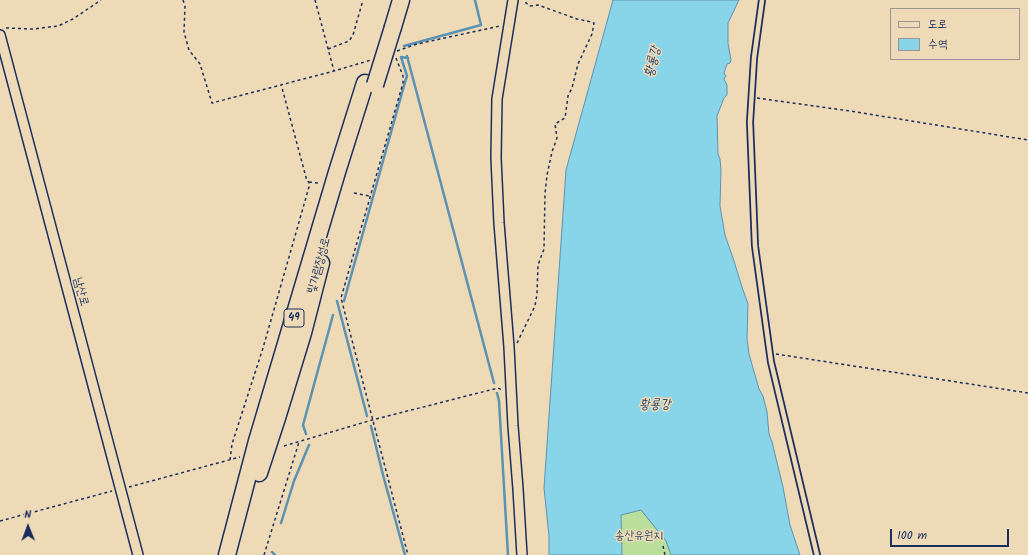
<!DOCTYPE html>
<html>
<head>
<meta charset="utf-8">
<style>
	body { margin:0 }
	#map { position:relative; width:1028px; height:555px; overflow:hidden; background:#efdab8; font-family:Kalam,"Poor Story",sans-serif }
	canvas { display:block }
	.legend { position:absolute; left:890px; top:8px; width:130px; height:52px; box-sizing:border-box; background:#efdab8; border:1px solid #9a9694; margin:0; padding:5px 7px; list-style:none; font-size:12px; color:#1b2f5e }
	.legend li { display:flex; align-items:center; gap:8px; height:20px }
	.legend b { width:20px; border:1px solid #9a9694 }
	.north { position:absolute; left:8px; top:507px; width:40px; height:40px; -webkit-text-stroke:3px #efdab8; paint-order:stroke; rotate:359deg; font-size:11px; font-weight:700; line-height:16px; text-align:center; color:#1b2f5e }
	.north::after { content:''; display:block; margin:auto; width:14px; height:18px; background:#1b2f5e; clip-path:polygon(50% 0,100% 100%,50% 72%,0 100%) }
	.scale { position:absolute; left:890px; top:529px; width:119px; height:18px; box-sizing:border-box; border:2px solid #1b2f5e; border-top:0; padding-left:5px; font-size:12px; line-height:14px; white-space:nowrap; color:#1b2f5e; -webkit-text-stroke:3px #efdab8; paint-order:stroke }
</style>
</head>
<body>
<div id="map">
<canvas width="1028" height="555"></canvas>
<ul class="legend">
<li><b style="height:5px;background:#efdab8"></b>도로</li>
<li><b style="height:11px;background:#88d4e8"></b>수역</li>
</ul>
<div class="north">N</div>
<div class="scale">100 m</div>
</div>
<script>
const ctx = document.querySelector('canvas').getContext('2d');
ctx.lineJoin = 'round';
function paint(path, color) {
  ctx.fillStyle = color;
  ctx.fill(path, 'evenodd');
}
function toPath(rows) {
  const path = new Path2D();
  for (const r of rows) {
    path.moveTo(r[0], r[1]);
    for (let i = 2; i < r.length; i += 2) path.lineTo(r[i], r[i + 1]);
  }
  return path;
}
function trace(path, color, width, dash) {
  ctx.strokeStyle = color;
  ctx.lineWidth = width;
  ctx.lineCap = dash ? 'butt' : 'round';
  ctx.setLineDash(dash || []);
  ctx.stroke(path);
}
function label(font, color, halo, rows, align = 'center') {
  ctx.font = font + ' Kalam,"Poor Story",sans-serif';
  ctx.lineWidth = 3;
  ctx.setLineDash([]);
  ctx.textBaseline = 'middle';
  ctx.strokeStyle = halo;
  ctx.fillStyle = color;
  for (const [text, x, y, turn = 0] of rows) {
    ctx.save();
    ctx.translate(x, y);
    ctx.rotate((+turn || 0) * Math.PI / 180);
    ctx.textAlign = isNaN(turn) ? turn : align;
    if (halo) ctx.strokeText(text, 0, 0);
    ctx.fillText(text, 0, 0);
    ctx.restore();
  }
}
const green = toPath([
	[642,510,666,541,671,555,622,555,621,515]
]);
const water = toPath([
	[613,0,739,0,728,23,728,43,731,60,730,63,727,64,724,73,726,76,724,79,727,85,727,95,724,98,717,116,718,154,720,159,721,170,720,206,725,235,734,261,742,287,748,304,747,339,749,354,759,389,763,396,767,412,769,434,772,442,783,487,790,525,800,555,671,555,666,541,641,510,621,515,622,555,549,555,549,536,544,488,566,170,613,0]
]);
const stream = toPath([
	[404,46,481,25,475,0],
	[407,56,494,383],
	[337,301,367,416],
	[344,301,405,82,407,76,401,57,408,58],
	[497,393,499,401,508,555],
	[371,426,383,475,405,555],
	[306,434,303,425,333,315],
	[281,523,294,481,309,445],
	[272,552,275,555]
]);
const path = toPath([
	[183,0,185,6,184,32,189,50,200,64,212,103,334,71,371,60],
	[315,0,334,71],
	[6,28,33,29,58,26,73,19,101,0],
	[328,49,349,41,353,35,363,0],
	[397,51,417,44,500,26],
	[396,58,403,76,403,83,341,298,408,555],
	[757,98,850,111,1028,140],
	[309,182,318,183],
	[354,193,369,196],
	[517,343,535,306,537,294,538,265,544,249,545,194,547,175,552,152,557,138,555,124,565,118,568,96,572,88,578,64,592,34,594,23,587,21,577,19,538,5,530,6,526,3,525,0],
	[776,354,1028,393],
	[284,446,372,420,498,388,502,390],
	[230,460,232,444,263,348,309,187,309,182,307,181,281,84],
	[129,487,240,457],
	[0,521,112,491],
	[663,546,665,555],
	[264,555,299,442]
]);
const lane = toPath([
	[762,0,754,58,750,122,755,246,771,362,817,555]
]);
const street = toPath([
	[513,0,497,99,496,158,499,223,509,347,513,426,518,489,522,555],
	[0,35,138,555]
]);
const highway = toPath([
	[393,27,401,0],
	[259,473,277,418,303,333,321,263],
	[227,555,257,441,337,172,365,83]
]);
const highwayBridge = toPath([
	[375,85,393,27]
]);
const shields = [
	[294,318,20]
];
const shieldNames = [
	["49",294,318]
];
const streetNames = [
	["빛가람장성로",320,266,-75],
	["남산로",80,292,75]
];
const parkNames = [
	["송산유원지",639,537]
];
const waterNames = [
	["황룡강",654,62,-76],
	["황룡강",655,406]
];
paint(green, '#badf9a');
paint(water, '#88d4e8');
trace(water, '#5c92b1', 1);
trace(stream, '#5c92b1', 2.5);
trace(lane, '#1b2f5e', 8);
trace(street, '#1b2f5e', 12);
trace(highway, '#1b2f5e', 19);
trace(path, '#1b2f5e', 1.5, [3, 3]);
trace(lane, '#efdab8', 4.5);
trace(street, '#efdab8', 9);
trace(highway, '#efdab8', 16);
trace(highwayBridge, '#1b2f5e', 19, []);
trace(highwayBridge, '#efdab8', 16);
for (const [x, y, w] of shields) {
  const box = new Path2D();
  box.roundRect(x - w / 2, y - 9, w, 18, 3);
  ctx.fillStyle = '#efdab8';
  ctx.fill(box);
  trace(box, '#1b2f5e', 1);
}
label('bold 11px', '#1b2f5e', null, shieldNames);
label('12px', '#1b2f5e', '#efdab8', streetNames);
label('12px', '#334967', '#efdab8', parkNames);
label('italic 13px', '#2b4873', '#efdab8', waterNames);
</script>
</body>
</html>
